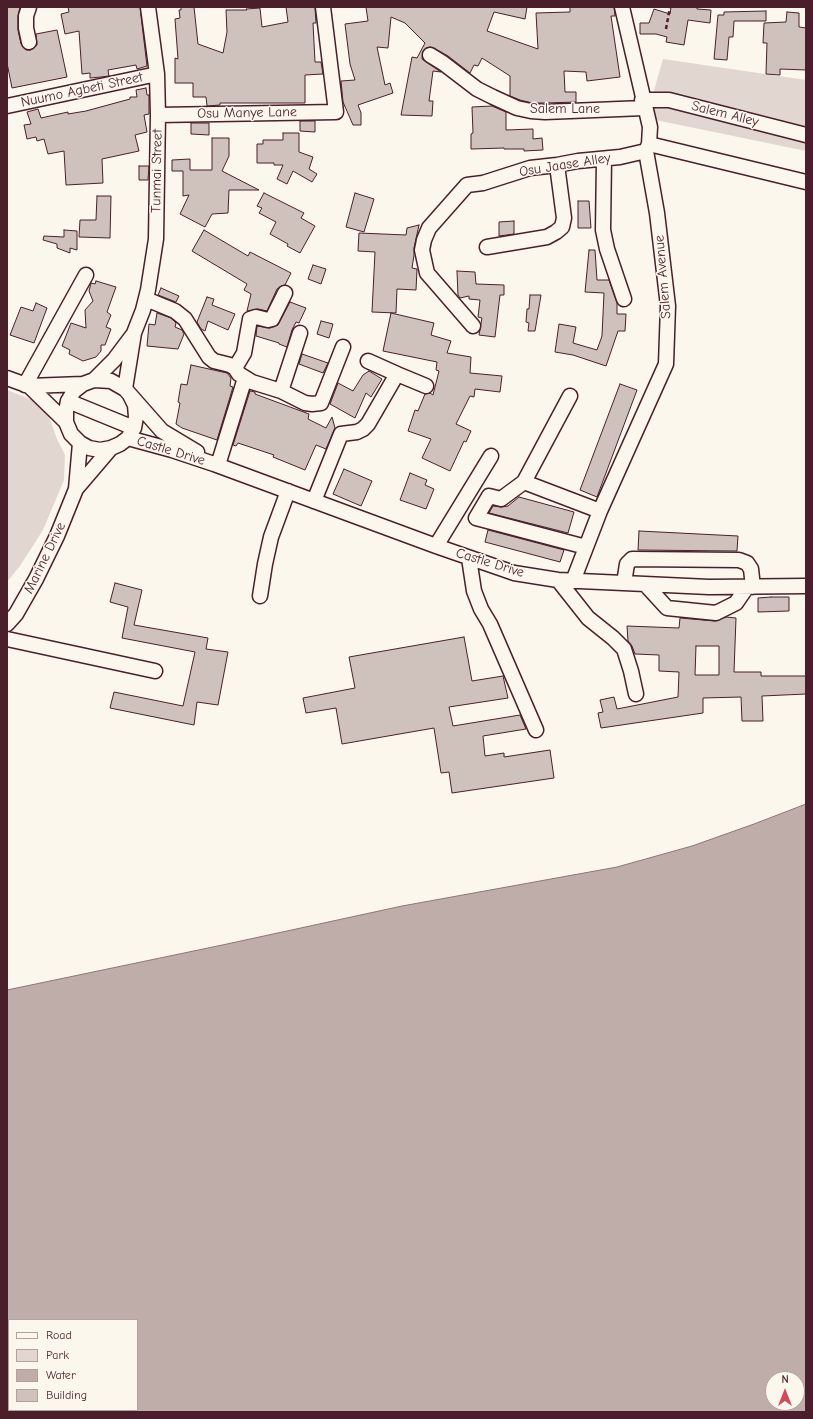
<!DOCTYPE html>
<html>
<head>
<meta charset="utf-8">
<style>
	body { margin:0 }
	#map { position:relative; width:813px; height:1419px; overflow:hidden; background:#fbf7ec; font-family:"Comic Neue",sans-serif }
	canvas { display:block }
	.frame { position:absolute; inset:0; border:8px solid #4a1f2b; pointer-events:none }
	.legend { position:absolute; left:8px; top:1319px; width:130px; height:92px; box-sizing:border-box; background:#fbf7ec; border:1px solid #b4a19f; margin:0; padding:5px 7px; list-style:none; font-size:12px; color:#4a1f2b }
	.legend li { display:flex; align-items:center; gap:8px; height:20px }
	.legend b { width:20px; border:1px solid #b4a19f }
	.north { position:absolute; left:765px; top:1371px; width:40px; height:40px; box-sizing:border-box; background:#fbf7ec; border:1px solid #b4a19f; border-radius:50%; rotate:0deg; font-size:11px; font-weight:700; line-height:16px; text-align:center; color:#4a1f2b }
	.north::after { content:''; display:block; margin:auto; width:14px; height:18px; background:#d1495b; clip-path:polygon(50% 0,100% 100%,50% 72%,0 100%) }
</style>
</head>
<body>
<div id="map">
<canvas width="813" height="1419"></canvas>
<div class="frame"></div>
<ul class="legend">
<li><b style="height:5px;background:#fbf7ec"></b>Road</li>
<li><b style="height:11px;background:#e2d7d0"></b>Park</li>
<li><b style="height:11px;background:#bfadaa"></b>Water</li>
<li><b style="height:11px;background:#cfc2bc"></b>Building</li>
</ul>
<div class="north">N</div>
</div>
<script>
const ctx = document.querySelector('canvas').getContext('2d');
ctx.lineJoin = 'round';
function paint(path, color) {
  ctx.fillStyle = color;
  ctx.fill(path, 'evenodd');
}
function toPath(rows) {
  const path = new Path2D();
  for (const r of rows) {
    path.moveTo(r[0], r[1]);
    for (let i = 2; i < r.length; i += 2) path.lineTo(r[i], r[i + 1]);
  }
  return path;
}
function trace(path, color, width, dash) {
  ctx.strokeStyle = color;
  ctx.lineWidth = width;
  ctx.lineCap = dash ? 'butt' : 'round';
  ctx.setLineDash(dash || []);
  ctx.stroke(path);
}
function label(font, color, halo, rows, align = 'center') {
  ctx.font = font + ' "Comic Neue",sans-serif';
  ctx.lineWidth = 3;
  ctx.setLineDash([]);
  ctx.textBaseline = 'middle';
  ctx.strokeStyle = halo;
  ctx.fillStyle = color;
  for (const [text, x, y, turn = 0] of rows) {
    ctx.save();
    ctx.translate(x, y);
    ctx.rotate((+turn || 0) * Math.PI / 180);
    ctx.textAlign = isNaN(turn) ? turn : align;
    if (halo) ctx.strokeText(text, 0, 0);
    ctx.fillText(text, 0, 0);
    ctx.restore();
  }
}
const green = toPath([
	[663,59,806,80,806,151,646,118],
	[7,390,45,405,57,439,65,455,64,480,43,530,20,566,7,582]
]);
const water = toPath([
	[806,804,806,1412,7,1412,7,990,227,944,402,906,617,867,692,846,754,824,806,804],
	[9,1320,137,1320,137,1410,9,1410,9,1320],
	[773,1379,797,1379,797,1403,773,1403,773,1379]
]);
const building = toPath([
	[7,7,20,7,18,16,18,30,21,44,26,50,31,50,37,45,36,34,57,30,67,77,12,88,7,63,7,7],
	[68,7,140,7,147,66,137,69,136,65,108,70,109,76,101,77,90,78,90,73,82,74,79,31,65,34,61,14,69,12,68,7],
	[181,7,194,7,198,44,223,53,227,32,226,10,247,10,246,9,260,8,262,27,288,22,286,7,315,7,316,23,313,23,315,62,321,62,323,74,305,75,305,103,220,103,220,105,207,106,206,97,193,97,193,83,175,83,175,58,178,59,175,19,180,18,179,10,181,10,181,7],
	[366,7,527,7,525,19,494,12,487,31,538,49,536,13,570,12,570,7,614,7,615,16,611,16,620,77,587,81,586,72,564,71,565,92,576,92,576,102,545,103,532,103,520,100,510,96,510,76,482,58,478,66,474,65,470,73,448,56,434,48,430,47,426,48,423,51,422,59,426,62,441,72,433,71,429,101,433,101,432,116,401,115,412,57,417,58,425,43,405,23,391,17,388,48,377,47,385,85,390,83,393,93,358,105,361,113,361,125,353,125,343,102,341,81,355,80,350,64,345,24,368,21,366,7],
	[671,7,697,7,697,9,711,10,710,23,688,20,684,45,666,42,667,37,656,34,640,34,640,23,649,23,654,9,670,14,671,7],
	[766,11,766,21,734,21,733,37,729,37,727,60,714,59,718,15,724,15,724,12,766,11],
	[787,12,799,13,799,27,806,28,806,70,780,69,780,75,766,74,767,43,763,43,764,23,786,22,787,12],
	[146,88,147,95,149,95,149,114,144,115,147,132,135,135,139,151,102,159,103,183,66,185,64,151,48,154,44,139,37,141,36,137,27,139,24,125,31,124,27,112,38,109,41,118,68,112,68,114,86,111,130,99,130,97,137,97,136,90,146,88],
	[492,106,506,112,506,130,533,129,533,139,542,138,543,150,524,151,524,149,504,149,504,148,471,149,471,134,473,133,472,107,492,106],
	[300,121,315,121,315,132,300,131,300,121],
	[191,123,209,123,209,135,191,134,191,123],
	[283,133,299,133,299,152,313,157,309,169,317,174,312,182,293,171,287,184,277,179,283,165,274,165,274,163,257,163,257,144,263,144,263,140,283,140,283,133],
	[212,138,229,138,229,156,222,171,259,190,229,190,228,213,212,214,205,227,180,214,189,195,183,196,183,171,172,171,172,160,190,159,190,170,212,170,212,138],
	[139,166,149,166,148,180,139,180,139,166],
	[264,193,304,213,301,218,315,226,300,253,287,246,288,244,270,234,276,222,259,213,262,208,257,206,264,193],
	[355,193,374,199,364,232,346,227,355,193],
	[97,196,111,196,110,238,79,237,80,220,96,220,97,196],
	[578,201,589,201,591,228,578,228,578,201],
	[514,221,514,234,499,236,499,222,514,221],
	[419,225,414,248,414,255,412,268,417,269,416,290,397,289,396,313,372,312,375,252,358,251,359,233,406,235,407,228,419,225],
	[64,230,77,231,77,250,70,248,70,253,57,248,57,244,43,240,44,236,64,237,64,230],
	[204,230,248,256,250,252,291,273,285,285,281,286,277,289,267,311,258,309,247,311,251,294,244,290,247,284,192,251,204,230],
	[589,250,595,250,597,280,609,280,617,303,617,314,626,314,625,331,618,331,606,366,573,355,555,352,559,324,576,327,573,343,597,350,602,336,604,293,585,292,589,250],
	[313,265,326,269,321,284,308,279,313,265],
	[457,271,475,272,476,284,504,285,504,295,500,295,495,337,479,335,482,318,478,317,480,300,469,299,469,296,460,298,458,295,457,271],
	[96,281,116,287,107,312,111,315,106,327,111,329,105,345,101,345,101,351,96,357,83,361,69,354,70,350,62,346,71,323,86,328,85,310,93,301,89,291,91,283,95,284,96,281],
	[161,288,179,296,176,302,158,295,161,288],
	[530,295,541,295,535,331,528,331,529,323,526,322,527,309,529,309,530,295],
	[207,297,214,299,212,305,235,314,228,330,208,321,205,331,201,329,197,322,207,297],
	[290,302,306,308,299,323,296,322,292,330,287,347,279,344,279,343,256,336,257,326,270,328,278,325,290,302],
	[36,303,47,308,34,343,10,335,21,307,33,311,36,303],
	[157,313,171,318,176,323,175,327,182,330,184,334,178,349,147,346,149,324,155,325,157,313],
	[391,313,434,323,431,335,451,341,447,353,471,357,470,373,502,376,500,392,475,389,474,397,470,396,456,424,471,431,466,442,464,441,450,471,422,458,431,439,408,431,415,410,418,411,425,394,430,393,433,395,439,371,436,370,437,362,383,351,391,313],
	[321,321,333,324,329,338,317,334,321,321],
	[302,354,328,363,323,373,299,364,302,354],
	[191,365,227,373,231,378,230,386,233,387,217,440,182,428,176,424,180,403,178,402,181,384,187,385,191,365],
	[369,371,382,379,371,397,366,393,355,418,330,404,338,383,353,391,363,375,369,371],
	[620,384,637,390,597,497,580,490,620,384],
	[250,391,255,392,255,394,309,414,308,419,326,428,332,417,335,428,326,449,316,445,305,470,273,457,274,455,238,443,236,446,233,445,250,391],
	[344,469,372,481,361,506,333,494,344,469],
	[410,473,427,480,425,485,434,489,426,509,400,500,410,473],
	[519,497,574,512,568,533,489,513,493,506,502,507,508,506,519,497],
	[488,530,564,550,560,562,485,542,488,530],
	[639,531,738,536,737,551,638,550,639,531],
	[115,583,142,590,134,625,208,638,206,649,228,652,218,705,197,702,194,725,110,708,114,692,183,706,195,652,122,638,128,607,110,602,115,583],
	[771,597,789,597,789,611,758,612,758,598,771,597],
	[726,617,736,618,734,672,761,672,761,676,806,676,806,694,762,696,763,721,742,721,741,697,703,698,703,713,601,728,598,713,603,712,600,700,614,697,617,709,678,697,679,672,659,671,659,655,635,654,632,646,628,641,627,626,679,628,680,618,715,621,726,617],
	[696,646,719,646,719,675,695,675,696,646],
	[464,637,472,681,503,676,508,698,449,707,453,726,520,715,526,729,483,736,485,756,504,753,504,757,550,750,554,778,452,793,449,772,441,773,434,728,342,744,336,708,306,713,303,698,355,688,349,657,464,637]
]);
const path = toPath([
	[666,29,670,7]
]);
const minor = toPath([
	[29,42,26,28,26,16,29,7],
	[430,55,443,63,477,89,493,97,517,108,531,111,545,112,644,108],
	[642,100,669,100,806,135],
	[7,106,157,74],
	[158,115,336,112,323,7],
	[649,144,806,182],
	[604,159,603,230,607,249,624,299],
	[487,247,547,237,556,232,562,227,564,218,557,165],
	[146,299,175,311,185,319,209,357,214,361,230,365,235,368,239,374,252,382,281,391,305,403,312,404,321,403,343,347],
	[473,326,427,273,422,250,424,240,429,228,467,185,483,183,530,168,557,165,578,161,620,157,646,151],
	[235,368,244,353,250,319,256,317,268,320,272,319,285,293],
	[397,374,426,386],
	[7,378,29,386,66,422],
	[94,380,114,360,132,336],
	[25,385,86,275],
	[29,386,83,384],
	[125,389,134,333,143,310,148,290,156,239,158,115,157,74,148,7],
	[281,391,300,333],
	[130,395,135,405,136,417,134,428,128,438,120,444,111,448,100,450,89,448,80,443,71,434,66,422,66,411,68,401,74,391,83,384,94,380,111,381,125,389,162,431,197,452],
	[570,396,524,482,501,499,489,496,476,518,586,547],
	[68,401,134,428],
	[128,438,172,450,214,464,436,546,514,573,558,580,645,584,709,587,806,586],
	[218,465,245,378],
	[524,482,600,511],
	[76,489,111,448],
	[314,501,341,434,357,432,363,429,368,424,397,374,368,361],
	[436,546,491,456],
	[469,558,474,591,481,609,490,624,536,730],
	[558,580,588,618,613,638,624,649,631,671,636,694],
	[573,581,600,511,666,364,668,306,657,213,646,151,649,144,650,127,622,7],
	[624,583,627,564,632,559,739,560,747,563,751,569,753,587],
	[645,584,667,608,716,613,736,603,747,587],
	[260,596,265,564,271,537,288,491],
	[7,624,16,614,36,579,57,536,76,489,80,443],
	[7,639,155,671]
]);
const streetNames = [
	["Nuumo Agbeti Street",82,90,-12],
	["Salem Lane",565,109],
	["Osu Manye Lane",247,113,-1],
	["Salem Alley",725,114,14],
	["Osu Jaase Alley",565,165,-9],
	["Tunmai Street",157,171,-89],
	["Salem Avenue",663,277,-95],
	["Castle Drive",171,451,17],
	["Marine Drive",45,558,-64],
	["Castle Drive",490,563,17]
];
paint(green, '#e2d7d0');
paint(water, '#bfadaa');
trace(water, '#907477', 1);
paint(building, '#cfc2bc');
trace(building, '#4a1f2b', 1);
trace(minor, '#4a1f2b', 17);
trace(path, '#4a1f2b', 2.5, [4, 3]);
trace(minor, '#fbf7ec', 14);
label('14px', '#4a1f2b', '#fbf7ec', streetNames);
</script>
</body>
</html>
